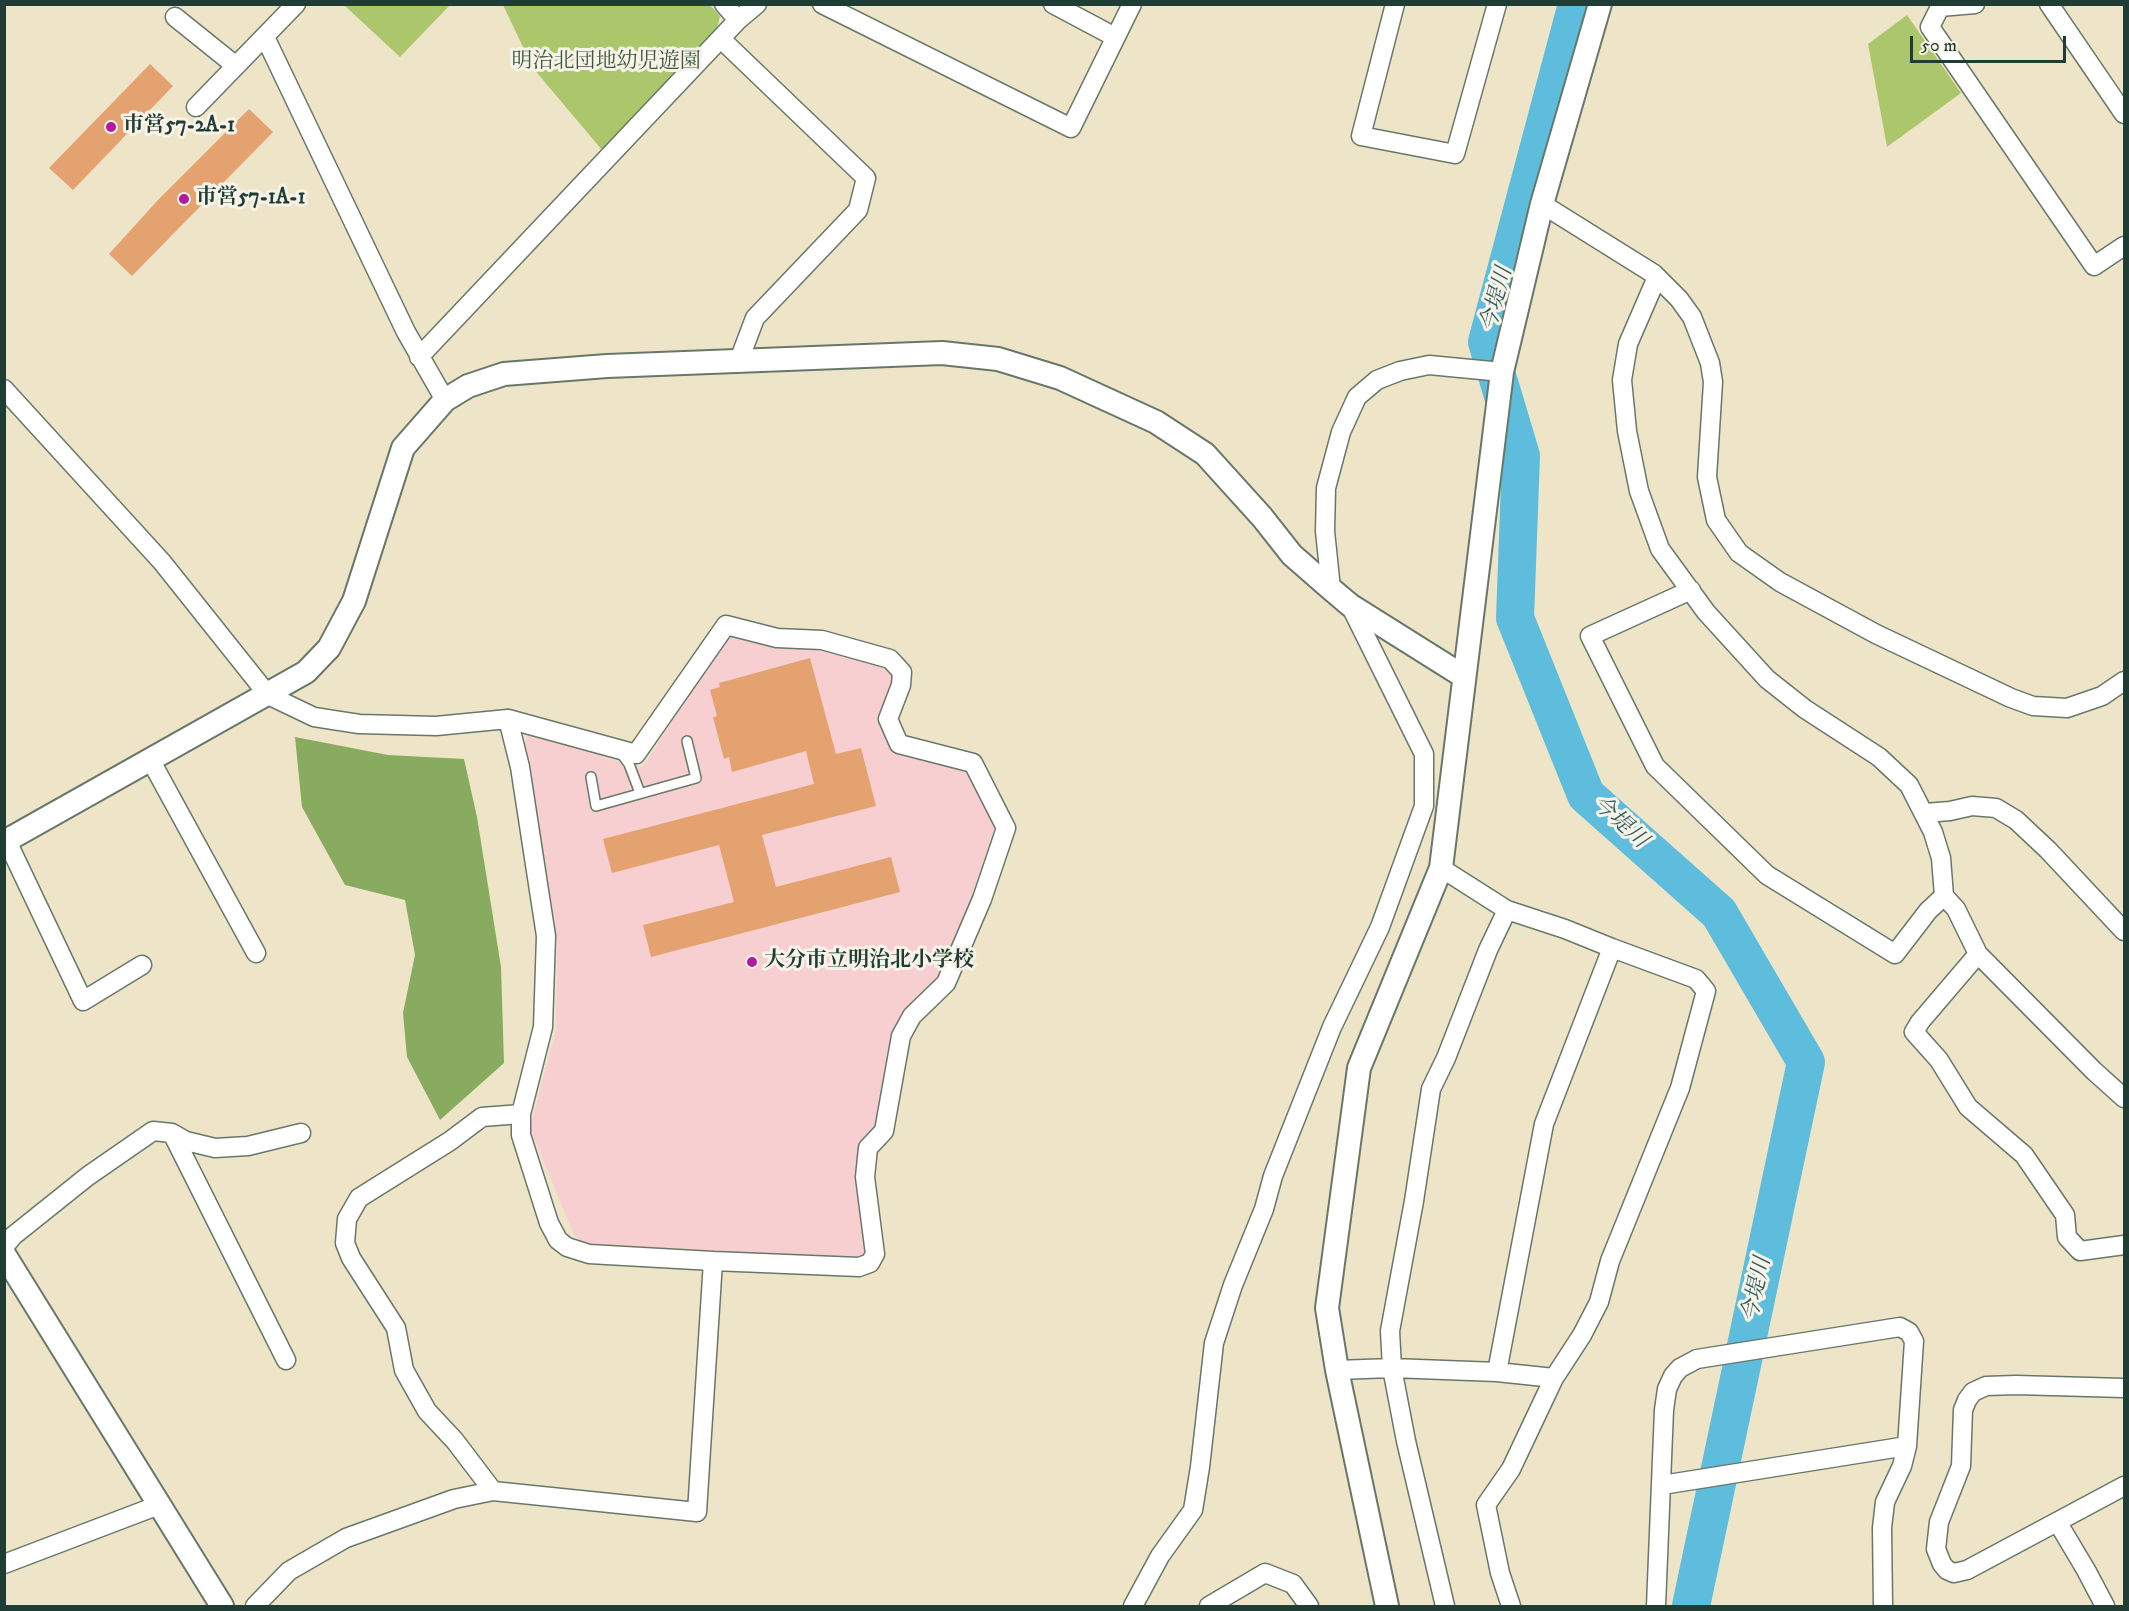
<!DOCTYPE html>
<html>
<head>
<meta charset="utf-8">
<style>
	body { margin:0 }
	#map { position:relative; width:2129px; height:1611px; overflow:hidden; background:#eee5c8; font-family:"IM FELL DW Pica",serif }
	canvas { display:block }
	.frame { position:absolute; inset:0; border:6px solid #1f3d34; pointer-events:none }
	.scale { position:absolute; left:1910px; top:36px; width:156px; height:27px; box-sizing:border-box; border:3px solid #1f3d34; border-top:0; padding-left:8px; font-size:18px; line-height:21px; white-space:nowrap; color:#1f3d34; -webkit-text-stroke:4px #f7f3e8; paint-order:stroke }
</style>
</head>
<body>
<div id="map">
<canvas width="2129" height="1611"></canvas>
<div class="frame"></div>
<div class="scale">50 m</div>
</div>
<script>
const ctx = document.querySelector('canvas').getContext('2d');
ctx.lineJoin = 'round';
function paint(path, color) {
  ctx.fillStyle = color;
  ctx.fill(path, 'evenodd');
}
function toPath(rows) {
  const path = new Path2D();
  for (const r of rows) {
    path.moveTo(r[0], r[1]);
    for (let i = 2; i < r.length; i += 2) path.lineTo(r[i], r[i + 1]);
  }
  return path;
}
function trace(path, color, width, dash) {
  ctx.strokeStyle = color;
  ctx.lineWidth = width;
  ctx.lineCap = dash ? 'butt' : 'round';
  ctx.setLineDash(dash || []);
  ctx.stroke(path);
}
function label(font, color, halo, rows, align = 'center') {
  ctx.font = font + ' "IM FELL DW Pica","Noto Serif JP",serif';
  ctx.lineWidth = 6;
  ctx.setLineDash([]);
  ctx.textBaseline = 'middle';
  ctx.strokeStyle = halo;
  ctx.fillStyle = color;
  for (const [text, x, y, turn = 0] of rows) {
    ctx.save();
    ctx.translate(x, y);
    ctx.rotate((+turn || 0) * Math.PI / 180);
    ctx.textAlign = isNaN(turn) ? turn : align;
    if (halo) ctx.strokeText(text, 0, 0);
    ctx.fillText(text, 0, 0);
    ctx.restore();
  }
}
const built = toPath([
	[736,632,821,647,889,667,895,681,895,750,965,767,998,829,964,922,941,979,925,991,876,1130,869,1255,857,1261,587,1246,574,1235,530,1128,556,1029,557,944,525,741,528,733,600,753,605,758,643,767,724,639]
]);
const green = toPath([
	[344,5,450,5,400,57],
	[503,5,710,5,720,16,717,29,602,150,533,68],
	[1907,15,1961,93,1887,147,1868,44]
]);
const forest = toPath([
	[295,737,388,755,464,759,477,817,501,967,504,1063,440,1120,407,1057,403,1013,415,955,405,900,345,885,302,807]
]);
const river = toPath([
	[1577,4,1487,342,1521,456,1515,618,1586,795,1719,913,1806,1062,1691,1606]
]);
const building = toPath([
	[150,64,173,86,73,190,49,168],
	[249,109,273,132,132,276,109,254,158,200],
	[810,658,836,754,861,748,876,806,762,835,776,887,891,857,900,892,651,957,643,925,734,902,719,845,612,873,603,839,814,784,806,751,732,772,729,757,724,759,713,717,717,716,710,690,720,687,719,683]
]);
const service = toPath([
	[621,753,629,764,640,793],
	[591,777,596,806,696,778,687,741]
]);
const minor = toPath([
	[724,4,738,20],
	[822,4,1071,128,1132,4],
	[1053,4,1115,37],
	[1395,4,1361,136,1455,154,1497,4],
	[1975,4,1940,7,1930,27,2094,266,2124,246],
	[2049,4,2124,114],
	[175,17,236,66],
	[265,37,406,332,445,400],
	[721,39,866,178,858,210,755,318,738,363],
	[196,107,296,4],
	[1542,204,1654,274,1679,299,1692,317,1710,363,1713,382,1707,477,1716,520,1739,553,1780,582,1876,634,2011,698,2033,706,2067,708,2102,696,2124,681],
	[1657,277,1628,344,1622,380,1627,431,1639,491,1660,549,1706,612,1767,679,1805,709,1879,757,1909,785,1933,832,1941,858,1944,896,1956,909,1978,954,2094,1071,2124,1098],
	[419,357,738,20,757,4],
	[4,389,162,562,268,695,314,717,359,724,436,726,508,719,636,754,726,625,777,638,822,640,890,659,902,672,901,685,888,719,899,744,973,763,1006,828,982,899,946,983,912,1016,901,1036,884,1131,868,1148,865,1177,875,1254,870,1263,859,1267,713,1261],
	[1331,589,1325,531,1326,488,1341,432,1357,397,1377,380,1400,371,1429,365,1502,372],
	[1691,590,1590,636,1655,766,1767,875,1895,954,1928,911,1944,896],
	[151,761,256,953],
	[1925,813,1950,811,1972,806,1996,808,2016,820,2048,850,2124,931],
	[7,841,83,1001,142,965],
	[1978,954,1920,1022,1914,1032,1939,1060,1968,1107,2024,1155,2065,1215,2067,1237,2080,1251,2124,1245],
	[172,1133,286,1360],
	[4,1247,13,1236,88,1176,153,1131,172,1133,186,1141,215,1148,248,1146,301,1133],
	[1337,1370,1392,1368,1497,1372,1544,1124,1612,948,1565,929,1507,910,1441,868],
	[1497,1372,1554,1378,1582,1335,1599,1302,1610,1261,1680,1088,1706,991,1696,979,1612,948],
	[2124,1388,2016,1385,1986,1386,1973,1392,1967,1400,1963,1410,1961,1466,1939,1522,1936,1549,1942,1564,1947,1570,1954,1573,1967,1570,2124,1486],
	[1662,1485,1907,1446],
	[493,1491,455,1441,427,1411,404,1370,396,1328,351,1258,345,1243,347,1219,359,1198,450,1141,482,1117,521,1114],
	[2058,1523,2086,1570,2105,1606],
	[4,1564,159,1505],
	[255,1606,289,1571,346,1538,454,1499,493,1491,697,1512,713,1261,589,1254,567,1247,558,1240,549,1223,521,1135,521,1114,543,1027,546,936,520,767,508,719],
	[1133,1606,1160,1556,1193,1510,1200,1467,1214,1343,1233,1285,1264,1209,1273,1176,1332,1027,1380,927,1424,806,1424,754,1350,605],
	[1209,1606,1265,1573,1293,1584,1309,1606],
	[1445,1606,1406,1441,1392,1368,1390,1331,1414,1201,1431,1089,1446,1058,1488,950,1507,910],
	[1511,1606,1500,1573,1486,1505,1511,1469,1554,1378],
	[1656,1606,1664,1410,1667,1389,1673,1376,1680,1368,1697,1359,1900,1327,1909,1332,1914,1341,1907,1446,1902,1466,1885,1502,1882,1528,1883,1606]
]);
const tertiary = toPath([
	[4,842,306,672,329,648,354,601,403,448,445,400,468,386,504,374,607,366,942,353,998,359,1060,378,1156,422,1205,454,1262,517,1292,555,1331,589,1350,605,1463,676],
	[4,1254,222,1606],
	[1387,1606,1337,1370,1327,1308,1359,1068,1441,868,1502,372,1542,204,1600,4]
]);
const markers = [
	[111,127,6,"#b5179e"],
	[184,199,6,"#b5179e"],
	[752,962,6,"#b5179e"]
];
const parkNames = [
	["明治北団地幼児遊園",606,63]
];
const poiNames = [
	["市営57-2A-1",123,127],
	["市営57-1A-1",196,199],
	["大分市立明治北小学校",764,962]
];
const waterNames = [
	["今堤川",1498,300,-75],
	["今堤川",1619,823,42],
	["今堤川",1758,1290,-78]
];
paint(built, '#f7cfd0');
paint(green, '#acc66c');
paint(forest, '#89ab60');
trace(river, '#5ebddc', 38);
paint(building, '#e4a271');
trace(service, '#677868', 12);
trace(minor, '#677868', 21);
trace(tertiary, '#677868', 26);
trace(service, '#fff', 9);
trace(minor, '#fff', 18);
trace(tertiary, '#fff', 22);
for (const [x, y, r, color] of markers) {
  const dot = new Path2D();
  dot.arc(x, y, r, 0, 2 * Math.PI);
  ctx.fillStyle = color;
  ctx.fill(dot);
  trace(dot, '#f7f3e8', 2);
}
label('21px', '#3b583f', '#f7f3e8', parkNames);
label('bold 21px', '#1f3d34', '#f7f3e8', poiNames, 'left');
label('italic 22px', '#2f5d5e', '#f7f3e8', waterNames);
</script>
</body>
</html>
